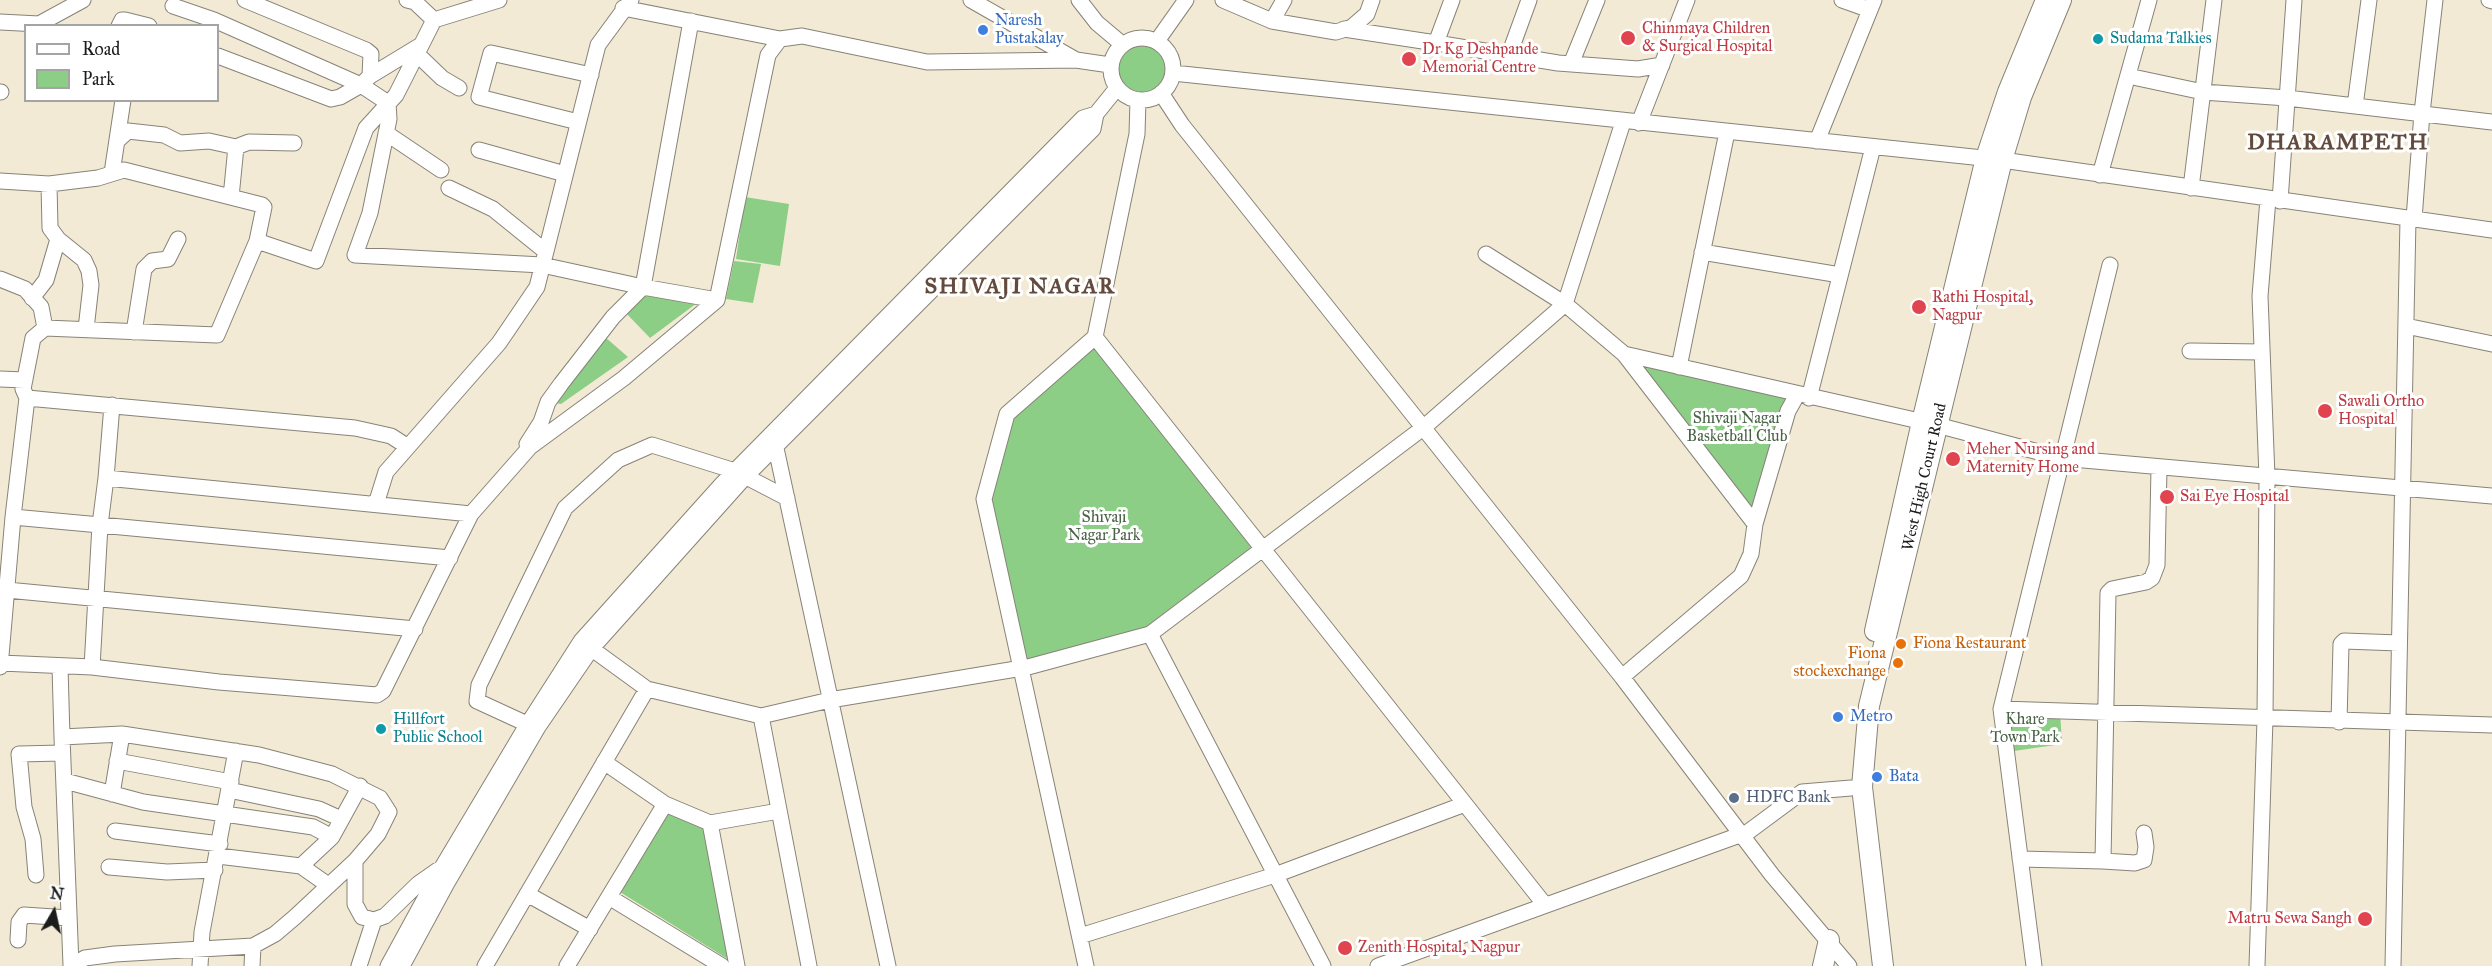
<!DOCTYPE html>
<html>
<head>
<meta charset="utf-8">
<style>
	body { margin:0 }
	#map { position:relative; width:2492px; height:966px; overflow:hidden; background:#f2ead4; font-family:"IM FELL Great Primer",serif }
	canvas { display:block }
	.legend { position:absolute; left:24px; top:24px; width:195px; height:78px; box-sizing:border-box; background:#fff; border:2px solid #a4a4a4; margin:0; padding:8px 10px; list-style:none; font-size:18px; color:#1c1c1c }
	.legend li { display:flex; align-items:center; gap:12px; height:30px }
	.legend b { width:30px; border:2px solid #a4a4a4 }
	.north { position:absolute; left:24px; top:882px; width:60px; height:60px; -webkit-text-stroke:4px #fff; paint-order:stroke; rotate:9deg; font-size:16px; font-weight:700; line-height:24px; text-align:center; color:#1c1c1c }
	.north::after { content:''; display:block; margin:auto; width:21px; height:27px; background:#1c1c1c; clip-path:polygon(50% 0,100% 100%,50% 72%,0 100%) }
</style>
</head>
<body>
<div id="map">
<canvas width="2492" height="966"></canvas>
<ul class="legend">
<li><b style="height:8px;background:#fff"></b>Road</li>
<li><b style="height:16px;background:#8cce86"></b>Park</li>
</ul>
<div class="north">N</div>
</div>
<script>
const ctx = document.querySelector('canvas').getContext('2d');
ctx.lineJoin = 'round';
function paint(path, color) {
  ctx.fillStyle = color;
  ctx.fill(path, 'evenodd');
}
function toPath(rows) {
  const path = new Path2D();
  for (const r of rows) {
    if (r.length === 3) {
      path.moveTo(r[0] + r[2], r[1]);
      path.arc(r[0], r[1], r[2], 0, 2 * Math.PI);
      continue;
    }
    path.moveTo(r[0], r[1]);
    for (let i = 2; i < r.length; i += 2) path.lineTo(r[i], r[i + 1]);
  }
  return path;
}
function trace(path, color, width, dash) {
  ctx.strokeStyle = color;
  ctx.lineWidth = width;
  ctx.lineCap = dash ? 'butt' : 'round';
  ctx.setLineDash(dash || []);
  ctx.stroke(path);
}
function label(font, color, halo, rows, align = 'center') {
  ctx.font = font + ' "IM FELL Great Primer",serif';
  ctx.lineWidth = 6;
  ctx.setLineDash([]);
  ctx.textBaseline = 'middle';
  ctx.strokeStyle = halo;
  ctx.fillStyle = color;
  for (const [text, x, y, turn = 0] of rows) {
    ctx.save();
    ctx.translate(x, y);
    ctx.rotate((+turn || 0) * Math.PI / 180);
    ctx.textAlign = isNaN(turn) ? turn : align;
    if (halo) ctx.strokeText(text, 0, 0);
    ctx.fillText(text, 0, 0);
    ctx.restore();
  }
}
const green = toPath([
	[1142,69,23],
	[745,197,789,204,780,266,736,259],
	[734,261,761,264,753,303,726,299],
	[645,291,697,303,650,338,624,311],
	[605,337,628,357,561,404,555,403],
	[1095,338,1262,549,1150,634,1021,668,985,499,1007,414],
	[1624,354,1792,397,1753,517],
	[2001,709,2060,711,2062,744,2007,752],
	[666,813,704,827,731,961,620,892]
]);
const minor = toPath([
	[407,0,415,2,434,20,499,0],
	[971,0,1076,60],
	[1079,0,1097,23,1122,44],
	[1223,0,1272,21,1336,32,1352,27,1367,14,1372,0],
	[1452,0,1436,43,1558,63,1638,69,1662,65],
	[1842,0,1870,10],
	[2489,0,2492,1],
	[173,6,214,20,361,85,388,103,389,119,370,213,355,255,542,265,643,287,691,21],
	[623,8,780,39],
	[1272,21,1284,0],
	[0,22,39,24,83,0],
	[119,26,122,20,125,20,149,26],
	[1344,29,1436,43],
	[1142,69,31],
	[1157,41,1186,0],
	[417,54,442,78,459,88],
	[1509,55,1529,0],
	[218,56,331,99,340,97,361,85,370,76,371,54,366,50,245,0],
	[1571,64,1597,0],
	[1173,73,2002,160,2492,230],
	[370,76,421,45],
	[2128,76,2203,92,2287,98,2492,122],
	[0,92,1,92],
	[1161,93,1182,125,1622,677,1772,875,1849,966],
	[2355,106,2369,0],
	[578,122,479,97,491,53,591,75],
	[1639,123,1687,0],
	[386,133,441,170],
	[117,141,128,131,164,135,180,143,209,141,236,147,231,197],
	[1817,141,1874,0],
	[236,147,249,142,294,143],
	[479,150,565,174],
	[112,173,123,100],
	[2100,175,2149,0],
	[0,181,49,184,98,178,124,170,262,205,264,207,257,241,217,335,45,328,33,338,23,389,27,398],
	[49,184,50,228,58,239,84,260,89,271,91,285,86,329],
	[449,188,493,209,545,251],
	[2191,188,2214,0],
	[2280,201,2294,0],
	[2414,219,2422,113,2435,0],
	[257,241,316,261,366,128,396,95,434,20],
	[1702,252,1840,275],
	[1486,254,1565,304,1624,354,1755,524],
	[0,279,25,289,41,307,45,328],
	[32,298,46,280,58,239],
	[2406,326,2492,344],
	[134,332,144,269,152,261,168,259,178,239],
	[1095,337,1545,905],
	[2190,351,2262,352],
	[1624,354,1937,425,2061,458,2492,496],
	[1679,367,1727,132],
	[0,379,25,380],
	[1809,398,1873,147],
	[774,439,888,966],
	[527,444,541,422,548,402,561,384,613,317,643,287,717,300],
	[106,478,112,405],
	[376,504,386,472,499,343,537,287,598,45,631,0],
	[13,517,27,398,355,428,391,436,408,447],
	[7,590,415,629],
	[1150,634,1323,966],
	[581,641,647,689,761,716,830,700,1028,667,1150,634,1423,428,1565,304,1623,122],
	[1,663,92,667,219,682,377,695,383,691,471,514,530,447,624,378,717,300,768,55,780,39,802,36,927,62,1076,60,1110,65],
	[0,667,13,517,100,525,106,478,471,514],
	[60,667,62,737,122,734,259,755,332,774,380,798,389,812,378,834,355,861,355,904,362,917,374,920,385,916,418,884,438,870],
	[92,667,100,525,450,558],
	[1622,677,1741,576,1751,554,1755,524,1788,411,1797,395],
	[2001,709,2492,725],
	[761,716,809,966],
	[2339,722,2341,644,2344,641,2399,643],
	[527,724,477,701,479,685,565,508,618,460,652,445,735,471,787,498],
	[62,737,71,965],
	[117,761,231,782],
	[604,762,665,804,710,823,779,811],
	[65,781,143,802,313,827,332,837],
	[229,790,319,809,341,819],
	[112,794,122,734],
	[710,823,737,966],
	[115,831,220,844],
	[218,856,301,866,332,837,360,786],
	[2020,859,2103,861,2108,593,2112,589,2146,582,2152,578,2157,565,2159,468],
	[2103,861,2135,863,2144,860,2146,847,2144,833],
	[301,866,328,885],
	[109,867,167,872,215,870],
	[36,875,33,839,24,807,19,754,62,753],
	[527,894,590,929],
	[609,897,722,966],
	[1080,936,1275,875,1465,804],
	[18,940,19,922,24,915,69,918],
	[71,966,85,958,115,954,253,946,275,934,295,917,355,861],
	[200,966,202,932,236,751],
	[252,966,253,946],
	[359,966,374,920],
	[388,966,441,869,524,730,581,641,722,484,1083,118,1096,114],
	[402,966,447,883,538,727,592,648,745,477,1093,129,1096,114,1117,88],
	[485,966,647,689],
	[567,966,665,804],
	[1086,966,984,499,1007,414,1095,337,1137,134,1138,100],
	[1378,966,1748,832,1802,792,1851,788],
	[2034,966,2001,709,2110,265],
	[2257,966,2265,719,2267,477,2260,296,2268,199],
	[2393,966,2408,219]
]);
const major = toPath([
	[1875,631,1922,422,1986,158,2008,92,2046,0],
	[1823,966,1829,940],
	[1883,966,1862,787,1869,706,2002,160,2021,97,2061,0]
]);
const markers = [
	[983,30,6,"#3f7fe0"],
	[1628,38,8,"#e0444e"],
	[2098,39,6,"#0f9aa8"],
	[1409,59,8,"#e0444e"],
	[1919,307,8,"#e0444e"],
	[2325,411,8,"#e0444e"],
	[1953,459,8,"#e0444e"],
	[2167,497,8,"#e0444e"],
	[1901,644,6,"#e8710a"],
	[1898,663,6,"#e8710a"],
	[1838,717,6,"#3f7fe0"],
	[381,729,6,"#0f9aa8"],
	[1877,777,6,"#3f7fe0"],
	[1734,798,6,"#5c6f8a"],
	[2365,919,8,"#e0444e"],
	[1345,948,8,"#e0444e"]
];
const shopNames = [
	["Naresh",995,21],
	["Pustakalay",995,39],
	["Metro",1850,717],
	["Bata",1889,777]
];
const healthNames = [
	["Chinmaya Children",1642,29],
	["& Surgical Hospital",1642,47],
	["Dr Kg Deshpande",1422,50],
	["Memorial Centre",1422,68],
	["Rathi Hospital,",1932,298],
	["Nagpur",1932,316],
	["Sawali Ortho",2338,402],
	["Hospital",2338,420],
	["Meher Nursing and",1966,450],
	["Maternity Home",1966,468],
	["Sai Eye Hospital",2180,497],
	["Matru Sewa Sangh",2352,919,"right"],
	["Zenith Hospital, Nagpur",1358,948]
];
const cultureNames = [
	["Sudama Talkies",2110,39],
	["Hillfort",393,720],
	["Public School",393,738]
];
const parkNames = [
	["Shivaji Nagar",1737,419],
	["Basketball Club",1737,437],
	["Shivaji",1104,518],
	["Nagar Park",1104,536],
	["Khare",2025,720],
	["Town Park",2025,738]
];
const streetNames = [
	["West High Court Road",1925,477,-77]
];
const foodNames = [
	["Fiona Restaurant",1913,644],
	["Fiona",1886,654,"right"],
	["stockexchange",1886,672,"right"]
];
const serviceNames = [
	["HDFC Bank",1746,798]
];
const districtNames = [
	["DHARAMPETH",2338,144],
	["SHIVAJI NAGAR",1020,288]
];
paint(green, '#8cce86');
trace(minor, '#878378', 17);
trace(major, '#878378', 22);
trace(minor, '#fff', 15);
trace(major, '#fff', 20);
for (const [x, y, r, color] of markers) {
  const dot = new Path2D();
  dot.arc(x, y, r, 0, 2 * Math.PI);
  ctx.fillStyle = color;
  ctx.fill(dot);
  trace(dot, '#fff', 2);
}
label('16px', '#366cbe', '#fff', shopNames, 'left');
label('16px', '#be3a42', '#fff', healthNames, 'left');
label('16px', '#0d838f', '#fff', cultureNames, 'left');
label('16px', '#496346', '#fff', parkNames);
label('16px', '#1c1c1c', '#fff', streetNames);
label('16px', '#c56008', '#fff', foodNames, 'left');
label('16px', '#4e5e75', '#fff', serviceNames, 'left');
ctx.letterSpacing = '1.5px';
label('bold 22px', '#624b3d', '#fff', districtNames);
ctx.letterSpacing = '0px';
</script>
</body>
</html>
